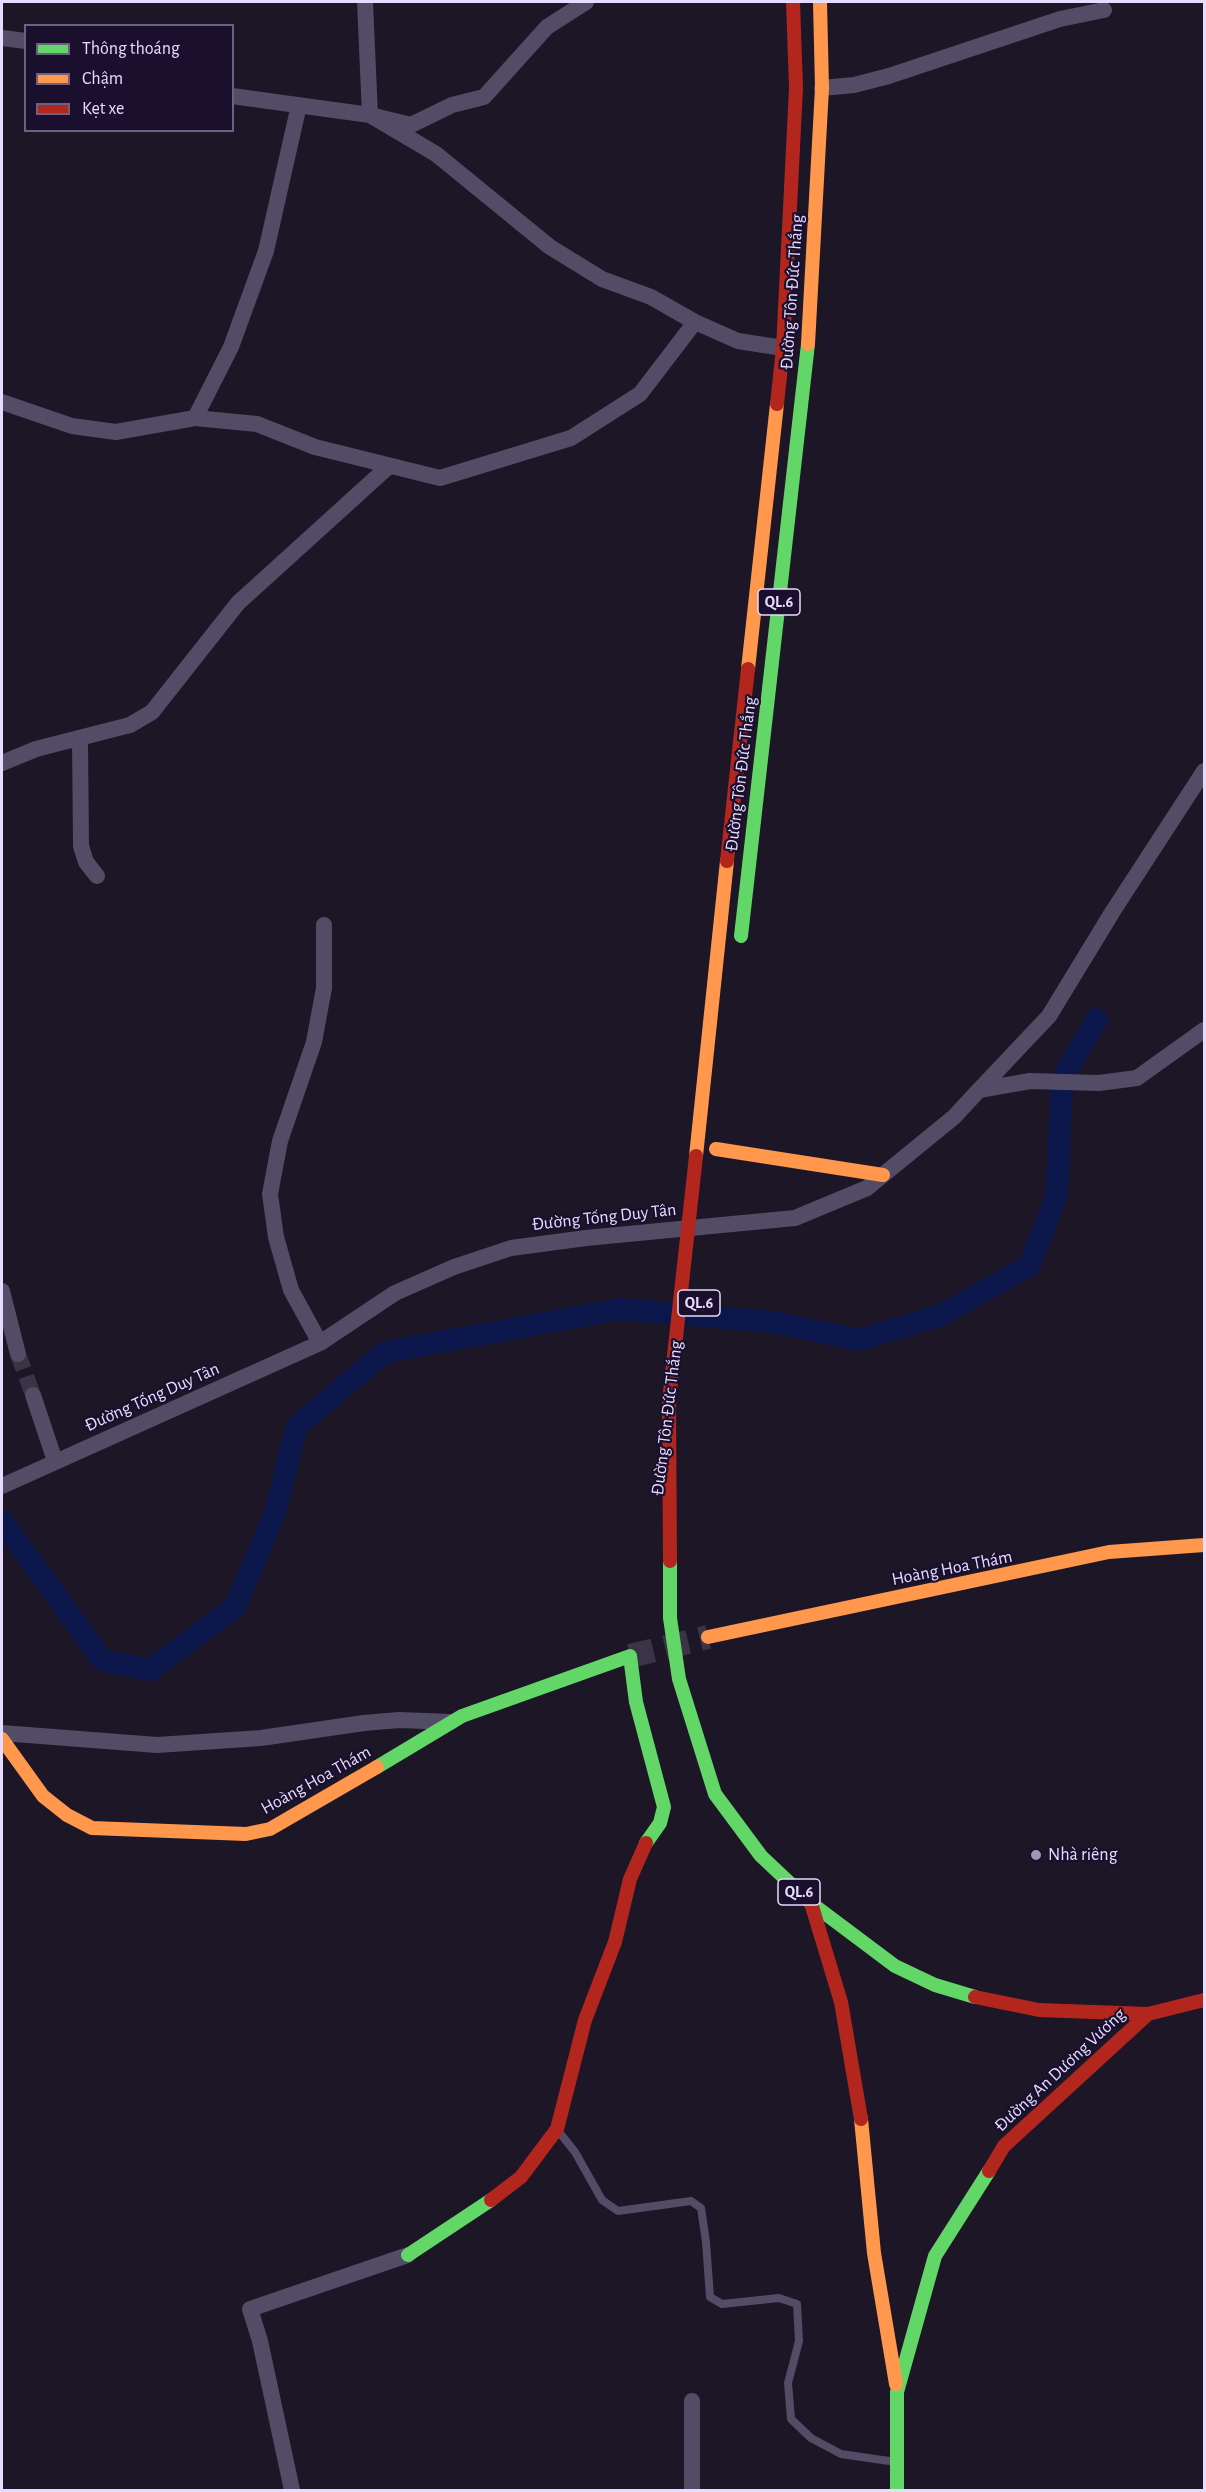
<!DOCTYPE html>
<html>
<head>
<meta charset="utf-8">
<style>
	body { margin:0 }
	#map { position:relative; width:1206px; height:2492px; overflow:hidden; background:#1c1627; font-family:"Alegreya Sans",sans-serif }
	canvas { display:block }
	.frame { position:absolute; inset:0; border:3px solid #e5dcff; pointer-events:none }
	.legend { position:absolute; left:24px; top:24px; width:210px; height:108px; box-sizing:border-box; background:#1a102d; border:2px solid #6b6281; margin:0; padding:8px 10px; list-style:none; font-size:18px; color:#e5dcff }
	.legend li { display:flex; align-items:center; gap:12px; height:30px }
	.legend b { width:30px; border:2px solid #6b6281 }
</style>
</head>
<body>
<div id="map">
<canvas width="1206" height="2492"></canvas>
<div class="frame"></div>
<ul class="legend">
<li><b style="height:8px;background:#63d668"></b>Thông thoáng</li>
<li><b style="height:8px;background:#ff974d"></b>Chậm</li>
<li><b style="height:8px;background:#b3261e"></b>Kẹt xe</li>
</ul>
</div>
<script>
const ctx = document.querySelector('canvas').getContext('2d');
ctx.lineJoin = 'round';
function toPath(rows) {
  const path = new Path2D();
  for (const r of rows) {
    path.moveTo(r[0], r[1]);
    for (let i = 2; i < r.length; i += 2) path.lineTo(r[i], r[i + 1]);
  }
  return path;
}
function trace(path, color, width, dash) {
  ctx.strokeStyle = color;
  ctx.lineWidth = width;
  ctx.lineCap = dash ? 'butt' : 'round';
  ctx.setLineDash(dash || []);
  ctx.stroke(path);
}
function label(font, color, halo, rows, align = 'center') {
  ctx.font = font + ' "Alegreya Sans",sans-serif';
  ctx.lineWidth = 4.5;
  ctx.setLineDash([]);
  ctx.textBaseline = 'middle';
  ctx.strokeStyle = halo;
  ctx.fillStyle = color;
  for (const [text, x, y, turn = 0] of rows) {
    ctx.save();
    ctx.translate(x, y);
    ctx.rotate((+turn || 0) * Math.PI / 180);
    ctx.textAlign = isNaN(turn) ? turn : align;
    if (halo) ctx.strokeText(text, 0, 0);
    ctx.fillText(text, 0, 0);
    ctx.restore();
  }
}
const canal = toPath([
	[2,1521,103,1661,150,1670,235,1607,275,1512,297,1426,385,1352,621,1309,772,1322,859,1340,941,1315,1030,1265,1057,1193,1062,1079,1097,1019]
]);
const streetTunnel = toPath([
	[18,1354,33,1395]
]);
const secondaryTunnel = toPath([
	[630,1656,708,1637]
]);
const lane = toPath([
	[559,2132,575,2152,602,2200,618,2211,691,2201,701,2208,706,2242,710,2297,722,2304,779,2298,797,2304,799,2341,788,2383,791,2419,811,2438,841,2454,896,2462]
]);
const street = toPath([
	[365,2,370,115,436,154,550,247,602,279,651,297,695,322,738,341,783,348],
	[2,38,26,41],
	[822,88,854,85,889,76,1060,19,1104,10],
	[232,96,370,115,411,125,452,105,484,97,547,27,586,2],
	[2,402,72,426,116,432,195,418,257,424,315,447,440,478,571,438,640,394,695,322],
	[195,418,231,347,266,251,299,105],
	[80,740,81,846,86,862,97,876],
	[2,763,36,749,130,725,152,712,238,603,389,466],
	[979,1090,1049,1016,1113,911,1204,771],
	[2,1291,18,1354],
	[320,1343,291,1290,276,1237,270,1194,280,1141,314,1042,324,988,324,925],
	[33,1395,55,1461],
	[2,1486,320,1343,395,1293,454,1267,511,1248,586,1238,795,1218,867,1188,954,1117,979,1090,1030,1081,1099,1083,1137,1078,1204,1030],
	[2,1733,157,1745,261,1738,364,1723,399,1720,451,1722],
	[692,2401,692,2490],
	[292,2490,260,2341,250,2309,408,2255]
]);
const fast = toPath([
	[741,936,808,344],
	[670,1561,670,1618,679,1679,715,1794,761,1856,811,1903,895,1966,935,1985,975,1997],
	[377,1767,462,1716,630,1656,636,1702,664,1807,660,1823,646,1843],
	[408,2255,491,2200],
	[897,2490,897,2392,935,2256,989,2171]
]);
const slow = toPath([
	[808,344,822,88,820,2],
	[748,669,777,404],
	[716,1149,883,1175],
	[696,1156,727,861],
	[708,1637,1109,1552,1204,1545],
	[2,1739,43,1796,67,1815,92,1828,246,1834,270,1829,377,1767],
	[861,2119,874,2253,896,2384]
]);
const jam = toPath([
	[777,404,783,348,796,88,793,2],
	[727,861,748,669],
	[670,1561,669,1401,696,1156],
	[811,1903,841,2002,861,2119],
	[975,1997,1039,2010,1148,2014,1204,2000],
	[989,2171,1004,2146,1148,2014],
	[491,2200,521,2177,557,2129,585,2020,615,1942,630,1879,646,1843]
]);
const markers = [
	[1036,1855,6,"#9f97b3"]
];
const shields = [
	[779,602,42],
	[699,1303,42],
	[799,1892,42]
];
const shieldNames = [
	["QL.6",779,602],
	["QL.6",699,1303],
	["QL.6",799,1892]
];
const streetNames = [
	["Đường Tôn Đức Thắng",792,292,-86],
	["Đường Tôn Đức Thắng",741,774,-83],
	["Đường Tống Duy Tân",604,1217,-6],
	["Đường Tống Duy Tân",152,1397,-24],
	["Đường Tôn Đức Thắng",667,1418,-83],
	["Hoàng Hoa Thám",952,1568,-11],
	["Hoàng Hoa Thám",316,1780,-29],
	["Đường An Dương Vương",1060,2070,-43]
];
const poiNames = [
	["Nhà riêng",1048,1855]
];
trace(canal, '#0b174a', 22);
trace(streetTunnel, '#3a3447', 16, [16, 8]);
trace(secondaryTunnel, '#3a3447', 24, [24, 12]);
trace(lane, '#524c67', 8);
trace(street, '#524c67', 16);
trace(fast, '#63d668', 14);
trace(slow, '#ff974d', 14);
trace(jam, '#b3261e', 14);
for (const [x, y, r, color] of markers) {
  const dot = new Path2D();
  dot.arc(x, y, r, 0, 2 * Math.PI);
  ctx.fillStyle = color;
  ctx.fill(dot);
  trace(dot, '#1a102d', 2);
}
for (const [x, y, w] of shields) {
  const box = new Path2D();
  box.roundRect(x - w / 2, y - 13, w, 26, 4.5);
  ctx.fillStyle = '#1a102d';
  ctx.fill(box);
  trace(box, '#e5dcff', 1.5);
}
label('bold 16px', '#e5dcff', null, shieldNames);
label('18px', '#e5dcff', '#1a102d', streetNames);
label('18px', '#e5dcff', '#1a102d', poiNames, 'left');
</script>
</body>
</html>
